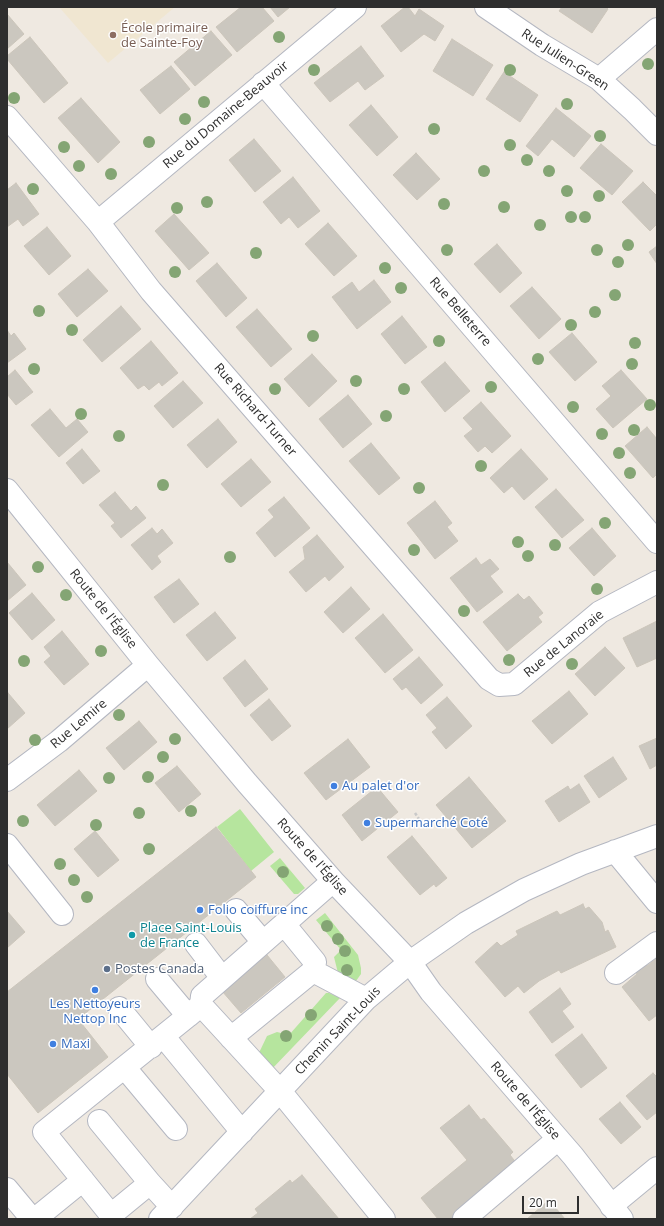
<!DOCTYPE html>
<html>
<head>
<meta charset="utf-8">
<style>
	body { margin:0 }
	#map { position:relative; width:664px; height:1226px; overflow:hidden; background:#efe9e1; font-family:"Open Sans",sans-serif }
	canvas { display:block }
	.frame { position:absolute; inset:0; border:8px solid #2e2e2e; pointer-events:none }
	.scale { position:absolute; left:522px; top:1196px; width:57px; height:18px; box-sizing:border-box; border:2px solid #2e2e2e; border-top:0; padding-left:5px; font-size:12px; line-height:14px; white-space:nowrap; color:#2e2e2e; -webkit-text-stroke:3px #fff; paint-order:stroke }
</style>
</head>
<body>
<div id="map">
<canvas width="664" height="1226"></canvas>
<div class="frame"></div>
<div class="scale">20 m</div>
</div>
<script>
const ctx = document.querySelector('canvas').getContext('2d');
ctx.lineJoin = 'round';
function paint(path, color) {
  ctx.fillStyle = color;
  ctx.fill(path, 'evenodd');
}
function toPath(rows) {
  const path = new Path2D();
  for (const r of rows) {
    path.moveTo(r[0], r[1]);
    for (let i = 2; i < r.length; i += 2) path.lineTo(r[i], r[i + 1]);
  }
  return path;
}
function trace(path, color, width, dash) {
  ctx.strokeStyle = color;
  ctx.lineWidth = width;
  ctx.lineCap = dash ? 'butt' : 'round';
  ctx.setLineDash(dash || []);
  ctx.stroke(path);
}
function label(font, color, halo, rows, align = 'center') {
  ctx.font = font + ' "Open Sans",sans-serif';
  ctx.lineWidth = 3;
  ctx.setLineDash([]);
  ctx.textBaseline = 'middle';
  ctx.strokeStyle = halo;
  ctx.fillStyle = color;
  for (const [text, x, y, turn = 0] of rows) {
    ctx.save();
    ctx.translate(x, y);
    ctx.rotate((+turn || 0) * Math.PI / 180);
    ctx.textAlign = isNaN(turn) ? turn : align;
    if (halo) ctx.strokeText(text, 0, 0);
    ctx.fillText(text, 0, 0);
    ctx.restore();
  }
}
const education = toPath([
	[59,7,175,7,108,63]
]);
const green = toPath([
	[240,809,274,852,251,871,217,827],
	[280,858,305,888,298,894,294,894,270,866],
	[325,913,358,955,361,968,361,974,356,981,339,977,334,957,341,950,316,920],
	[326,993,329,993,340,998,270,1071,257,1057,267,1036,277,1032,289,1035]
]);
const building = toPath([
	[241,7,262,7,274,21,237,52,216,27,241,7],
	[270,7,290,7,278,17,270,7],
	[405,7,408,7,415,16,419,9,444,26,435,41,424,34,401,52,381,26,405,7],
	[562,7,606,7,608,9,592,33,559,11,562,7],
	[7,14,24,34,7,49,7,14],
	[211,31,232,55,195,86,174,62,211,31],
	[30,37,68,83,44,103,7,59,7,56,30,37],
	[452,39,493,65,473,96,433,71,452,39],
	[361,46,384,76,365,90,358,81,330,102,314,83,361,46],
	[171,66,190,89,160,114,140,90,171,66],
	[504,72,538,95,520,122,486,99,504,72],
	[81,98,120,142,98,163,58,118,81,98],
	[371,105,398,137,377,156,349,125,371,105],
	[556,108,591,136,574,157,552,139,538,156,526,146,556,108],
	[254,139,281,171,255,192,229,160,254,139],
	[601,144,633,171,612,195,580,168,601,144],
	[416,153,440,179,417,200,393,175,416,153],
	[293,177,320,211,298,228,289,217,281,224,263,202,293,177],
	[643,182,657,196,657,224,650,231,622,202,643,182],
	[16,183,39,214,23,226,18,219,7,227,7,190,16,183],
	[174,214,209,253,189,270,155,231,174,214],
	[328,223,357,256,334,276,305,244,328,223],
	[47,227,71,256,49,275,24,246,47,227],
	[497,244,522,273,500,293,474,264,497,244],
	[657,246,657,264,649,252,657,246],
	[217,263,247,298,226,317,196,281,217,263],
	[88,269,108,291,77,317,58,294,88,269],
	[374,280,391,302,357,329,332,297,352,282,359,292,374,280],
	[532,287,561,319,539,339,510,306,532,287],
	[121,306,141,329,102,362,83,340,121,306],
	[257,309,292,349,271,367,236,327,257,309],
	[402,316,427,347,405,364,381,334,402,316],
	[7,330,11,336,14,333,26,349,7,363,7,330],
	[572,333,597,362,575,381,549,352,572,333],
	[151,341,178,373,162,386,159,382,149,390,144,385,138,389,120,368,151,341],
	[312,354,337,381,309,407,284,379,312,354],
	[445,362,470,391,445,412,421,382,445,362],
	[15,370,33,392,16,405,7,394,7,377,15,370],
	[621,370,647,399,613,428,596,409,611,396,602,386,621,370],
	[183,381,203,403,173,428,154,406,183,381],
	[348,395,372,424,343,448,319,419,348,395],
	[481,402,511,436,492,453,485,446,478,452,464,436,473,429,463,418,481,402],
	[50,409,66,428,77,419,88,432,59,457,31,425,50,409],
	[218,419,237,442,207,468,187,445,218,419],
	[647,427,657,439,657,474,653,478,625,446,647,427],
	[371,443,400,478,379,495,349,461,371,443],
	[82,449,100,471,83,484,66,463,82,449],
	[521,449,548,479,524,500,512,486,504,493,490,478,521,449],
	[251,459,271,482,241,507,221,484,251,459],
	[556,489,584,520,562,538,535,507,556,489],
	[115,492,131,511,136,506,146,518,121,538,111,526,115,523,99,505,115,492],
	[284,497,310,528,275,557,256,533,274,517,268,510,284,497],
	[435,501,452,523,447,527,458,541,435,559,407,523,435,501],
	[152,528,157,534,162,529,173,543,157,556,161,562,152,570,131,545,152,528],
	[592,528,616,556,594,576,569,548,592,528],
	[317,535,344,567,329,581,325,576,306,592,289,572,305,559,303,547,317,535],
	[476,558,481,565,490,559,499,569,490,576,503,592,477,612,450,578,476,558],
	[7,562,26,585,7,601,7,562],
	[179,579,199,604,174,623,154,597,179,579],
	[351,587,370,609,343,633,324,612,351,587],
	[32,593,55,620,32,640,9,613,32,593],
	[518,594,524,600,529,596,543,613,538,617,542,622,507,651,483,622,518,594],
	[215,612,236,638,207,661,186,635,215,612],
	[383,614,413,650,385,673,355,638,383,614],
	[657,621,657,658,637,667,623,638,657,621],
	[62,631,89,664,64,685,44,662,51,656,44,647,62,631],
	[605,647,625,668,595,696,575,674,605,647],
	[419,657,443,685,421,704,406,687,402,690,393,679,419,657],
	[245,660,268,689,245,707,223,678,245,660],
	[569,691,588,714,552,744,532,721,569,691],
	[8,693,25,713,7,729,7,694,8,693],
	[447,697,472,726,446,749,432,732,437,728,426,715,447,697],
	[269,699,291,726,272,741,250,715,269,699],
	[139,721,157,742,124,770,106,748,139,721],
	[657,738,657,765,650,769,639,746,657,738],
	[348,739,370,767,326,800,304,773,348,739],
	[613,757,627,779,599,798,584,776,613,757],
	[177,766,201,794,179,812,155,783,177,766],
	[79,770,97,791,55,826,37,805,79,770],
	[469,777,506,821,472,848,436,805,469,777],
	[579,784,590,802,559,822,545,801,568,786,570,790,579,784],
	[377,787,398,812,362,841,342,815,377,787],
	[216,827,256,877,78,1019,108,1057,38,1113,7,1074,7,992,216,827],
	[95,831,119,860,98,877,74,849,95,831],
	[412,836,447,878,436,887,434,884,420,895,387,857,412,836],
	[583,904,585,909,589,907,602,922,605,932,608,930,616,947,561,973,559,970,539,981,524,993,518,986,505,997,475,962,497,942,501,946,518,935,516,931,557,911,560,915,583,904],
	[7,911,25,932,7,948,7,911],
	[267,955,285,977,241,1013,222,991,267,955],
	[657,958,657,1015,649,1021,622,987,637,974,635,970,644,963,647,966,657,958],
	[560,988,571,1004,562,1011,574,1027,552,1043,529,1012,560,988],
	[582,1034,607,1068,581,1088,555,1055,582,1034],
	[653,1073,657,1077,657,1112,647,1120,626,1096,653,1073],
	[620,1102,641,1127,621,1144,599,1119,620,1102],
	[469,1105,481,1120,484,1118,513,1152,510,1155,518,1165,453,1219,438,1219,421,1198,467,1160,440,1128,469,1105],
	[302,1175,339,1219,250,1219,258,1213,255,1209,290,1180,292,1183,302,1175],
	[549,1200,565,1219,527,1219,549,1200]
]);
const path = toPath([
	[415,813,419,819]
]);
const minor = toPath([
	[486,7,542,45,599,79,632,109,657,134],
	[599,79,657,29],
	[263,83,657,542],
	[7,117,98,222,151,291,489,679,499,685,514,684,600,612,657,582],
	[98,222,355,7],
	[7,490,148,665,247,783,333,881,410,962,431,992,573,1156,622,1219],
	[7,780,59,741,148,665],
	[7,845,62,914],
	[615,851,657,902],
	[236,910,263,942],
	[196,944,222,978],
	[313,971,366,999],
	[616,973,657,943],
	[157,979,188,1016],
	[201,1005,280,1091,384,1219],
	[119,1008,151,1047],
	[164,1037,242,1132],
	[231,1038,313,971,315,962,284,924],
	[125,1068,176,1129],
	[99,1121,150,1183,172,1207],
	[150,1183,111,1215,44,1132,188,1016,201,1005,202,996,333,881],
	[7,1189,32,1219],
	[611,1206,657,1168],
	[35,1219,83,1180],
	[160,1219,366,999,410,962,466,923,524,890,581,864,657,836],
	[464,1219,558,1139]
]);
const trees = [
	[279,37],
	[648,64],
	[314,70],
	[510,70],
	[14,98],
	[204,102],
	[567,104],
	[185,119],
	[434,129],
	[600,136],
	[149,142],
	[510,145],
	[64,147],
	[527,160],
	[79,166],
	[484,171],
	[549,171],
	[111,174],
	[33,189],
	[567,191],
	[599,196],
	[207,202],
	[444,204],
	[504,207],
	[177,208],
	[571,217],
	[585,217],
	[540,225],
	[628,245],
	[447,250],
	[597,250],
	[256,253],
	[618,262],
	[385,268],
	[175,272],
	[401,288],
	[615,295],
	[39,311],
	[595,312],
	[571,325],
	[72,330],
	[313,336],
	[439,341],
	[635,343],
	[538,359],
	[632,364],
	[34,369],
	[356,381],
	[491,387],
	[275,389],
	[404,389],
	[650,405],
	[573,407],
	[81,414],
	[386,416],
	[634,430],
	[602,434],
	[119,436],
	[619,453],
	[481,466],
	[630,473],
	[163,485],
	[419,488],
	[605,523],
	[518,542],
	[555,545],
	[414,550],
	[528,556],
	[230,557],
	[38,567],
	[597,589],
	[66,595],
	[464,611],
	[101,651],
	[509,660],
	[24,661],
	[572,664],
	[119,715],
	[175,739],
	[35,740],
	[163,757],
	[148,777],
	[109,778],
	[191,811],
	[139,813],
	[23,821],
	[96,825],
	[149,849],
	[60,864],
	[283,872],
	[74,880],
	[87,897],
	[327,926],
	[338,939],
	[345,951],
	[347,970],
	[311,1015],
	[286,1036]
];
const markers = [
	[113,35,4,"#8d6e63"],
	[334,786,4,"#3f7fe0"],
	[367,823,4,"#3f7fe0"],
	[200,910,4,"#3f7fe0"],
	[132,935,4,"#0f9aa8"],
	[107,969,4,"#5c6f8a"],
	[95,990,4,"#3f7fe0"],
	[53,1044,4,"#3f7fe0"]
];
const educationNames = [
	["École primaire",121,28],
	["de Sainte-Foy",121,43]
];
const streetNames = [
	["Rue Julien-Green",565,60,33],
	["Rue du Domaine-Beauvoir",226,115,-40],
	["Rue Belleterre",460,312,49],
	["Rue Richard-Turner",255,410,49],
	["Route de l'Église",103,609,51],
	["Rue de Lanoraie",564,644,-39],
	["Rue Lemire",79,724,-40],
	["Route de l'Église",312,857,48],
	["Chemin Saint-Louis",338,1031,-46],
	["Route de l'Église",525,1101,49]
];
const shopNames = [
	["Au palet d'or",342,786],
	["Supermarché Coté",375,823],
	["Folio coiffure inc",208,910],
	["Les Nettoyeurs",95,1004,"center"],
	["Nettop Inc",95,1019,"center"],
	["Maxi",61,1044]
];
const cultureNames = [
	["Place Saint-Louis",140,928],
	["de France",140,943]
];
const serviceNames = [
	["Postes Canada",115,969]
];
paint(education, '#f0e6d1');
paint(green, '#b6e59e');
paint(building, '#cbc7bf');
trace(building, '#cbc5ba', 1);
trace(minor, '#b4b7c1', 24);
trace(path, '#c9c9c9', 2.5, [3, 2]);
trace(minor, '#fff', 22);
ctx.fillStyle = '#84a574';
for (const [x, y] of trees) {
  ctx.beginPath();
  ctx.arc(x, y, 6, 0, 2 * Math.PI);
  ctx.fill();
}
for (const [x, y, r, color] of markers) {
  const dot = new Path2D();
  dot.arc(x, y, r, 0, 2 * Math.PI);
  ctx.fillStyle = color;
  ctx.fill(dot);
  trace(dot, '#fff', 1.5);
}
label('13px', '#785e54', '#fff', educationNames, 'left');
label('13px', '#2e2e2e', '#fff', streetNames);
label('13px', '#366cbe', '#fff', shopNames, 'left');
label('13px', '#0d838f', '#fff', cultureNames, 'left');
label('13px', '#4e5e75', '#fff', serviceNames, 'left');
</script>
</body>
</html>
